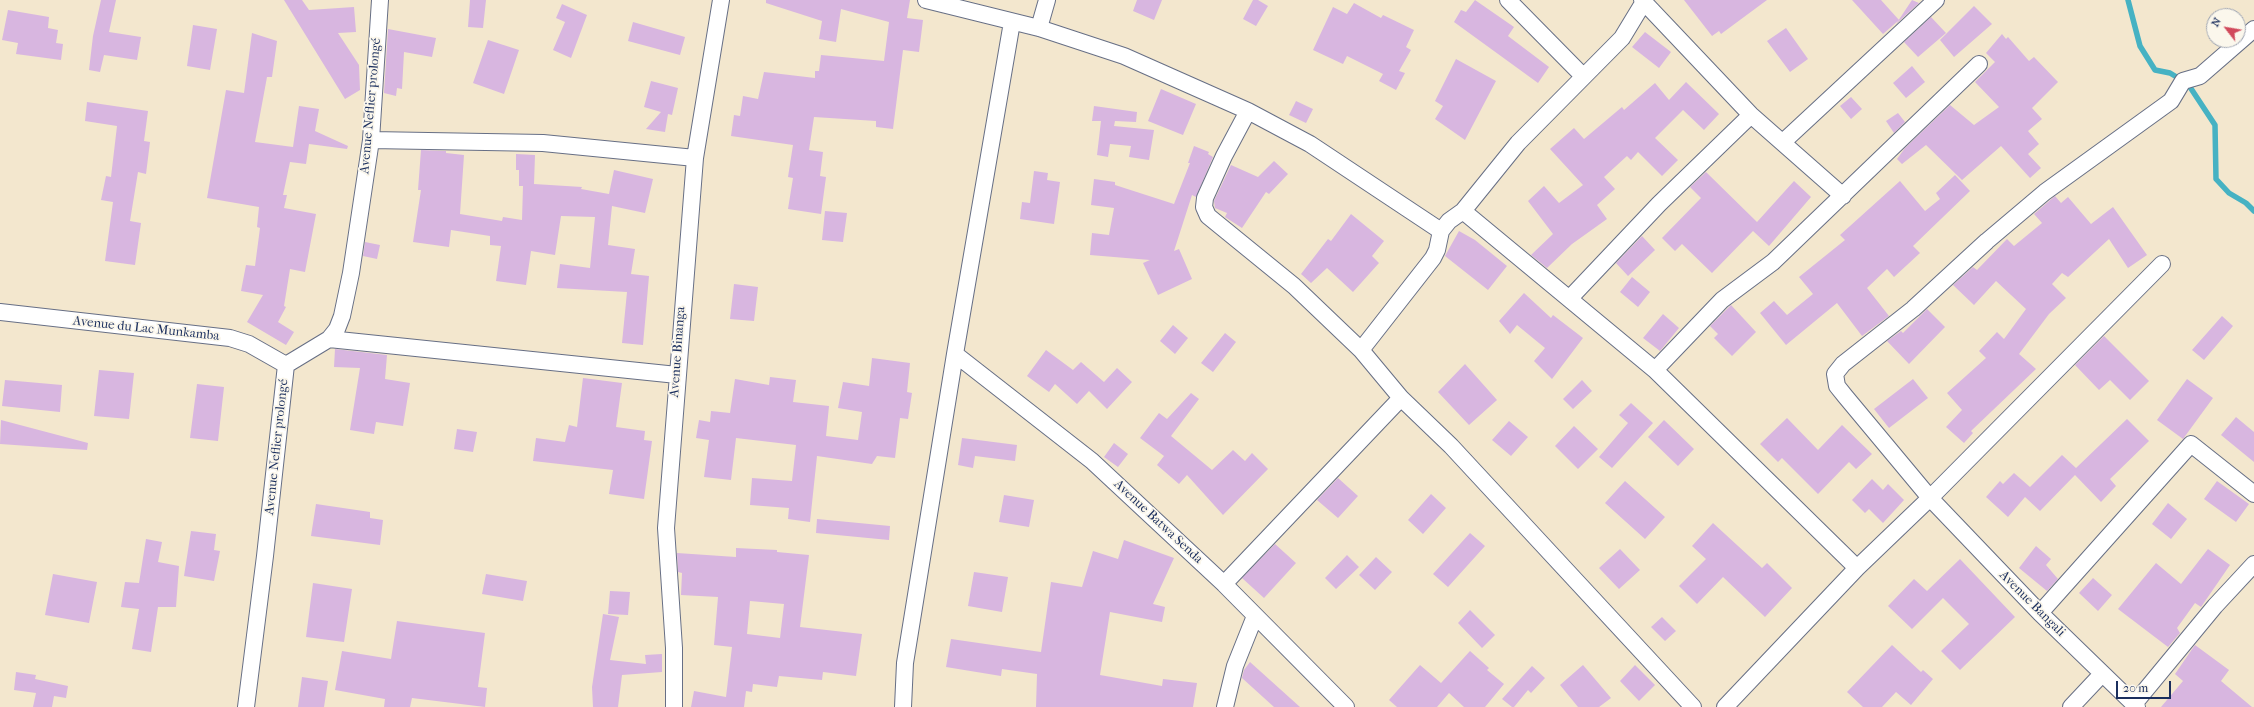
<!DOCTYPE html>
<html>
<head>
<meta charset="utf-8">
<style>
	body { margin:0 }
	#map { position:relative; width:2254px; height:707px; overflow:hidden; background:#f3e7ce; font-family:"IM FELL French Canon",serif }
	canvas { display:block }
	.north { position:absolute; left:2206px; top:8px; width:40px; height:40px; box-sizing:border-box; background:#fbf7ec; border:1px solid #a1a7b3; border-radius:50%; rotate:301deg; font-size:11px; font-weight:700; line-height:16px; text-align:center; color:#1b2f5e }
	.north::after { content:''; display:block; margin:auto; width:14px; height:18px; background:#d1495b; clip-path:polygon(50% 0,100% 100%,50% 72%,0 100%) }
	.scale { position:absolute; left:2116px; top:681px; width:55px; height:18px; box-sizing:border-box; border:2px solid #1b2f5e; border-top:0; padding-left:5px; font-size:12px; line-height:14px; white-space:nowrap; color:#1b2f5e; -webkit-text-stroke:3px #fbf7ec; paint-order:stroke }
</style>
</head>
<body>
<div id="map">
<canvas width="2254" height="707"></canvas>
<div class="north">N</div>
<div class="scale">20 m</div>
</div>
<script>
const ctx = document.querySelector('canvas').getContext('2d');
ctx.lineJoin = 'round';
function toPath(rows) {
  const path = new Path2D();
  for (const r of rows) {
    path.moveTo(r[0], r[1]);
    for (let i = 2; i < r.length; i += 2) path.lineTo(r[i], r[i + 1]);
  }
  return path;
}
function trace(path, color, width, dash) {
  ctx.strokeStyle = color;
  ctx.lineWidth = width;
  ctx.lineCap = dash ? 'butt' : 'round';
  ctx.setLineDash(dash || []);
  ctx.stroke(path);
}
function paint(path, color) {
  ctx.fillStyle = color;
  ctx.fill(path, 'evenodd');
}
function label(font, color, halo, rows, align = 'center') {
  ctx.font = font + ' "IM FELL French Canon",serif';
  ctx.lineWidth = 3.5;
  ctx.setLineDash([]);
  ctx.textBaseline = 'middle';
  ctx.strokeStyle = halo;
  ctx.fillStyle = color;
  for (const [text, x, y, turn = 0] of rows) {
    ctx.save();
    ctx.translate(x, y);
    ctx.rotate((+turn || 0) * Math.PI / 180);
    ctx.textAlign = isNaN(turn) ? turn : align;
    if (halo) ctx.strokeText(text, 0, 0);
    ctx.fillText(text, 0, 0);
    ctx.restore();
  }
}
const stream = toPath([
	[2128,0,2140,46,2155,70,2170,73,2188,84,2215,125,2216,179,2229,193,2246,203,2254,211]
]);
const building = toPath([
	[101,0,116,0,109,32,141,37,137,60,104,55,100,72,89,70,93,36],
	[284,0,302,0,309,10,354,7,356,32,338,33,359,65,360,90,345,99],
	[470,0,486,0,483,28,468,27],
	[766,0,910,0,907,18,923,20,919,52,903,50,893,129,876,127,876,121,814,117,809,150,823,152,820,176,826,177,821,214,788,209,793,178,788,177,793,145,731,136,734,115,740,116,743,96,758,99,764,72,815,78,815,71,819,71,821,55,884,61,889,22,841,9,836,42,819,39,822,21,766,3],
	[1137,0,1162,0,1154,20,1133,11],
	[1253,0,1258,0,1268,6,1256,26,1243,19],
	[1475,0,1514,27,1508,36,1549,67,1538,83,1454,22,1461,10,1466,12],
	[1684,0,1767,0,1721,34,1719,31,1712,36],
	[1852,0,1881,0,1899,20,1883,34],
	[1912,0,1919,3,1896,24],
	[1354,3,1381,18,1383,15,1414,30,1406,47,1411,50,1399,71,1405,73,1396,90,1379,81,1383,74,1347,56,1343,64,1313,50,1333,7,1347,14],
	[562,4,587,15,571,58,553,50,565,22,556,18],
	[1974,6,1992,24,1954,57,1940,40],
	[8,10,49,17,48,28,58,30,56,43,63,44,61,60,16,54,18,43,2,40],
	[1931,17,1946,33,1918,57,1904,42],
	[633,22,685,37,680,55,628,41],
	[193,25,217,29,210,70,187,66],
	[1786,28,1808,59,1790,72,1767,41],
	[388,29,436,38,432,57,404,52,402,89,397,88,396,96,384,93],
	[1645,32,1671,52,1659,68,1632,47],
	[252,33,277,41,272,77,267,77,255,142,293,147,299,106,319,109,315,131,348,146,347,149,309,144,306,164,290,162,283,195,287,195,284,208,316,214,305,272,290,269,284,306,286,307,278,322,294,332,286,345,247,322,263,295,241,291,246,265,255,266,260,228,257,227,259,207,207,198,226,90,244,93],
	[2002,34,2006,39,2008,37,2029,61,2034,57,2058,82,2032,108,2042,119,2028,131,2039,144,2028,154,2041,168,2030,178,2001,146,1962,180,1926,145,1902,164,1897,159,1905,148,1950,105,1974,125,1999,107,1975,82,1995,62,1986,53],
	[488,40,519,50,504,94,473,83],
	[1456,59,1496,81,1465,140,1435,119,1443,106,1435,101],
	[1912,66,1925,82,1906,98,1893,83],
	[651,81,678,88,672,115,668,114,665,132,646,129,661,112,644,107],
	[1686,82,1719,114,1704,130,1683,110,1655,138,1678,160,1662,176,1638,152,1631,160,1627,156,1604,177,1615,189,1597,205,1607,219,1572,244,1547,268,1531,255,1553,234,1528,201,1544,186,1559,203,1583,185,1550,149,1574,128,1584,139,1622,107,1624,110,1655,83,1669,100],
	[1161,89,1196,104,1183,135,1148,121],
	[1851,97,1862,109,1851,119,1840,106],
	[1296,101,1313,109,1306,123,1289,115],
	[87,102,148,111,144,141,150,142,146,174,138,172,130,221,141,223,135,265,105,261,113,202,101,200,106,176,111,177,117,126,85,121],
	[1094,106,1137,112,1136,122,1115,121,1114,126,1154,130,1149,160,1129,157,1131,146,1110,144,1108,157,1097,155,1101,121,1092,121],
	[1898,113,1905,122,1894,133,1886,121],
	[1194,146,1209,152,1208,154,1213,157,1196,197,1192,195,1174,251,1179,249,1192,279,1158,295,1143,263,1150,260,1090,255,1092,233,1109,235,1114,208,1091,205,1094,179,1115,182,1115,185,1174,204,1190,163,1188,163],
	[421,150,446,151,446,153,464,155,460,214,502,221,503,217,522,220,523,186,519,186,519,170,516,170,516,154,535,155,534,184,582,187,581,189,609,194,614,170,653,179,645,213,612,206,608,245,635,249,631,274,649,276,643,345,622,343,627,292,557,288,560,264,590,268,595,217,561,216,555,255,531,251,526,285,496,281,501,246,490,245,490,236,451,230,449,247,413,242,421,190,418,190],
	[1274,161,1288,174,1269,194,1266,192,1242,228,1225,217,1227,213,1215,208,1214,201,1231,165,1258,177],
	[1034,171,1048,173,1047,180,1060,182,1054,224,1020,219,1022,202,1030,203],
	[1706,172,1757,222,1794,181,1811,197,1769,246,1753,231,1712,273,1682,244,1675,251,1662,238,1701,198,1690,187],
	[1955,175,1970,191,1913,246,1920,253,1894,277,1887,269,1867,288,1889,316,1862,336,1837,303,1786,345,1760,313,1774,301,1787,315,1813,294,1799,277,1845,240,1840,235,1900,181,1925,211,1940,199,1936,193],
	[2055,196,2061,203,2068,197,2091,224,2113,207,2147,255,2128,268,2109,239,2068,277,2062,273,2052,284,2066,298,2049,314,2019,354,2036,369,1971,431,1973,433,1964,443,1946,427,1962,410,1947,393,1986,358,1979,351,1997,332,2004,339,2026,309,1996,281,1974,305,1953,285,1973,267,1977,270,2007,239,2014,246,2042,223,2034,214],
	[825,211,847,213,843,242,822,240],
	[1351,214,1384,241,1372,256,1379,263,1353,292,1327,268,1311,283,1301,274,1328,239,1331,241],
	[1459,231,1475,240,1507,266,1488,290,1445,256],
	[1642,236,1655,250,1628,276,1616,263],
	[365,242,380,245,377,259,363,256],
	[1632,277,1650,292,1638,307,1620,292],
	[734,284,758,287,754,321,730,319],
	[1524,293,1551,318,1553,315,1583,338,1552,379,1534,361,1545,348,1517,325,1510,334,1499,321],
	[1731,305,1756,332,1732,356,1714,338,1718,334,1710,326],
	[1927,309,1945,327,1909,364,1887,341,1901,331,1903,333],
	[1663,314,1679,328,1660,351,1643,338],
	[2222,316,2233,326,2204,360,2192,350],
	[1173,325,1188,338,1175,354,1160,341],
	[1225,333,1236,342,1213,372,1201,363],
	[2104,336,2149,381,2130,400,2110,380,2099,390,2075,365],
	[335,349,387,355,385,379,410,383,403,426,376,422,374,434,350,430,360,368,334,367],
	[1046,350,1073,370,1081,362,1104,382,1117,368,1132,382,1107,409,1089,391,1077,404,1055,384,1049,392,1027,376],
	[872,358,910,363,907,392,912,393,908,419,900,418,895,458,877,456,872,464,817,456,810,522,788,519,789,508,750,505,752,478,792,481,796,445,736,438,731,480,704,477,709,440,696,438,699,420,710,422,711,411,730,413,735,379,769,385,770,377,796,380,793,402,829,406,826,436,858,440,862,412,838,408,843,382,869,386],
	[1465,364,1497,400,1469,425,1438,392],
	[99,370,134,373,129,419,94,416],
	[583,378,622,383,616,427,645,431,644,440,652,441,644,499,609,494,613,470,533,461,536,438,565,442,569,425,577,427],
	[1913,379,1928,398,1889,428,1874,409],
	[2187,379,2213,398,2183,439,2157,420],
	[5,380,62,385,60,412,2,406],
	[1582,380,1592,391,1573,409,1563,399],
	[197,384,224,387,218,441,190,438],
	[1191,393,1199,399,1171,436,1212,470,1233,450,1245,461,1252,453,1268,469,1223,515,1187,475,1179,484,1157,465,1164,456,1140,438,1159,413,1167,419],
	[1631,403,1653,423,1612,468,1599,457,1628,423,1619,415],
	[2236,417,2254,432,2254,462,2221,435],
	[1787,418,1818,450,1842,425,1872,454,1856,469,1849,462,1818,494,1782,458,1778,462,1760,444],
	[2127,419,2149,441,2110,479,2116,486,2101,502,2075,475,2040,511,2025,497,2008,517,1986,497,2000,481,2003,484,2014,473,2030,487,2062,455,2076,468],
	[1,420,88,443,87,450,0,444],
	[1664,420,1694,449,1678,466,1648,437],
	[1509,421,1528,437,1511,456,1492,440],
	[1574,426,1598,449,1578,469,1555,446],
	[457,429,477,432,473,452,454,449],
	[962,438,1017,445,1015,461,975,456,973,468,958,465],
	[1114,443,1128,454,1118,467,1104,457],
	[1338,478,1358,496,1338,518,1317,500],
	[1872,479,1883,490,1888,484,1904,500,1883,523,1869,509,1865,513,1852,500],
	[1625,481,1665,517,1645,539,1605,503],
	[2217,481,2249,504,2236,522,2204,499],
	[1431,494,1446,508,1423,534,1408,520],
	[1004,495,1034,500,1029,527,999,522],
	[2168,503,2187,519,2171,539,2152,524],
	[316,504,370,512,370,518,383,520,380,545,311,536],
	[817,519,890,526,889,540,816,533],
	[1713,523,1762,568,1767,563,1792,588,1765,617,1723,577,1697,604,1679,586,1706,559,1692,546],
	[191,531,216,534,214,550,220,551,214,581,184,576],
	[1470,533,1485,546,1448,587,1433,574],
	[146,539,162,542,158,562,179,566,176,607,158,607,151,652,132,649,139,609,121,607,125,582,139,583],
	[1124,540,1174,558,1153,604,1165,607,1162,622,1110,612,1100,675,1162,686,1163,679,1197,683,1193,707,1036,707,1037,674,1002,669,1001,676,946,667,951,639,1041,652,1051,582,1082,587,1093,551,1118,559],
	[1275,544,1296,563,1264,598,1242,578],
	[2036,546,2051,559,2046,565,2058,579,2047,591,2019,568],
	[736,548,777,550,777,552,809,555,800,627,862,634,856,676,823,672,822,680,779,676,777,687,753,684,752,692,746,691,744,707,691,707,694,691,726,697,732,647,714,645,718,597,681,595,682,573,678,572,677,553,736,557],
	[750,601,784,604,780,638,747,634],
	[1620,549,1640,570,1619,589,1599,568],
	[2208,549,2230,565,2201,607,2195,603,2177,628,2180,633,2168,647,2118,609,2156,563,2181,584],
	[1347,555,1359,567,1336,589,1325,578],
	[1376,557,1392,572,1375,590,1359,575],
	[1960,559,2015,617,1960,670,1941,651,1969,624,1943,598,1912,629,1888,606,1914,579,1927,591],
	[974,572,1008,577,1002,612,968,606],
	[53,574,97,582,89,623,45,615],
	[486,574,527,581,523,601,482,594],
	[2093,578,2112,595,2098,611,2079,593],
	[313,583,352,589,344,642,306,637],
	[610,591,630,592,628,615,608,614],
	[1470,610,1495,635,1482,648,1458,623],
	[603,614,619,617,610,660,646,664,645,655,662,654,662,672,622,675,618,707,593,707,592,687],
	[1662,617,1676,631,1665,641,1651,627],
	[397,621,485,633,478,687,487,688,485,707,412,698,410,707,384,707,385,699,335,690,342,651,391,659],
	[1892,645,1921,672,1923,670,1933,679,1911,705,1896,692,1882,707,1863,707,1847,692],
	[2195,645,2229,670,2221,681,2252,707,2161,707,2183,681,2175,674],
	[1470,651,1489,668,1487,670,1504,684,1485,707,1464,707,1449,693,1437,707,1397,707,1389,700,1420,665,1441,683],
	[1250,662,1300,707,1274,707,1242,678,1244,670],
	[1583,665,1611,698,1599,707,1578,707,1560,685],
	[1635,665,1655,685,1639,701,1620,681],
	[1532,666,1545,678,1531,693,1528,690,1514,707,1512,707,1502,699],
	[16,672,36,675,35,679,68,686,66,698,54,696,52,707,33,707,36,693,14,690],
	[302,677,328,681,324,707,298,707]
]);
const minor = toPath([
	[926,0,1039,28,1124,56,1248,111,1310,144,1441,231],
	[1508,0,1583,76],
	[1642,0,1751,115,1843,196],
	[1039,28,1047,0],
	[1248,111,1224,156,1205,198,1204,207,1208,216,1294,286,1361,350,1401,398,1451,446,1693,707],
	[371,140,543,143,695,158],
	[1783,142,1936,0],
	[1463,211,1655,370,1857,568],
	[1570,298,1659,204,1751,115],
	[0,312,230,338,249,344,286,365],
	[329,339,677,375],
	[1361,350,1433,258,1437,250,1441,231,1449,221,1463,211,1518,143,1622,38,1645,0],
	[955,354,1092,461,1224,584,1346,707],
	[286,365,329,339,337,329,342,316,351,273,371,140,380,0],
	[1655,370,1722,300,1773,262,1979,64],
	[1224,584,1401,398],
	[2040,613,2191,444,2254,494],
	[2134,704,2215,606,2254,564],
	[246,707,265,556,286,365],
	[674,707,674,648,666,528,695,158,721,0],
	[903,707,905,663,955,354,1012,22],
	[1225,707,1235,666,1255,616],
	[1725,707,1857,568,1930,498,2162,264],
	[2071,707,2102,674],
	[2137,707,2040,613,1930,498,1845,396,1837,386,1835,374,1843,364,1913,309,1987,241,2045,192,2171,101,2183,81,2200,76,2254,29]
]);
const streetNames = [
	["Avenue Neflier prolongé",371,106,-85],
	["Avenue du Lac Munkamba",146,329,6],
	["Avenue Binanga",678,352,-86],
	["Avenue Neflier prolongé",277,447,-84],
	["Avenue Batwa Senda",1158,522,43],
	["Avenue Bangali",2032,604,45]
];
trace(stream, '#46b2c3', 5.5);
paint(building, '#d8b6e0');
trace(minor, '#676f85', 18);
trace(minor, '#fff', 16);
label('13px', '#1b2f5e', '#fbf7ec', streetNames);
</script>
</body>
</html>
